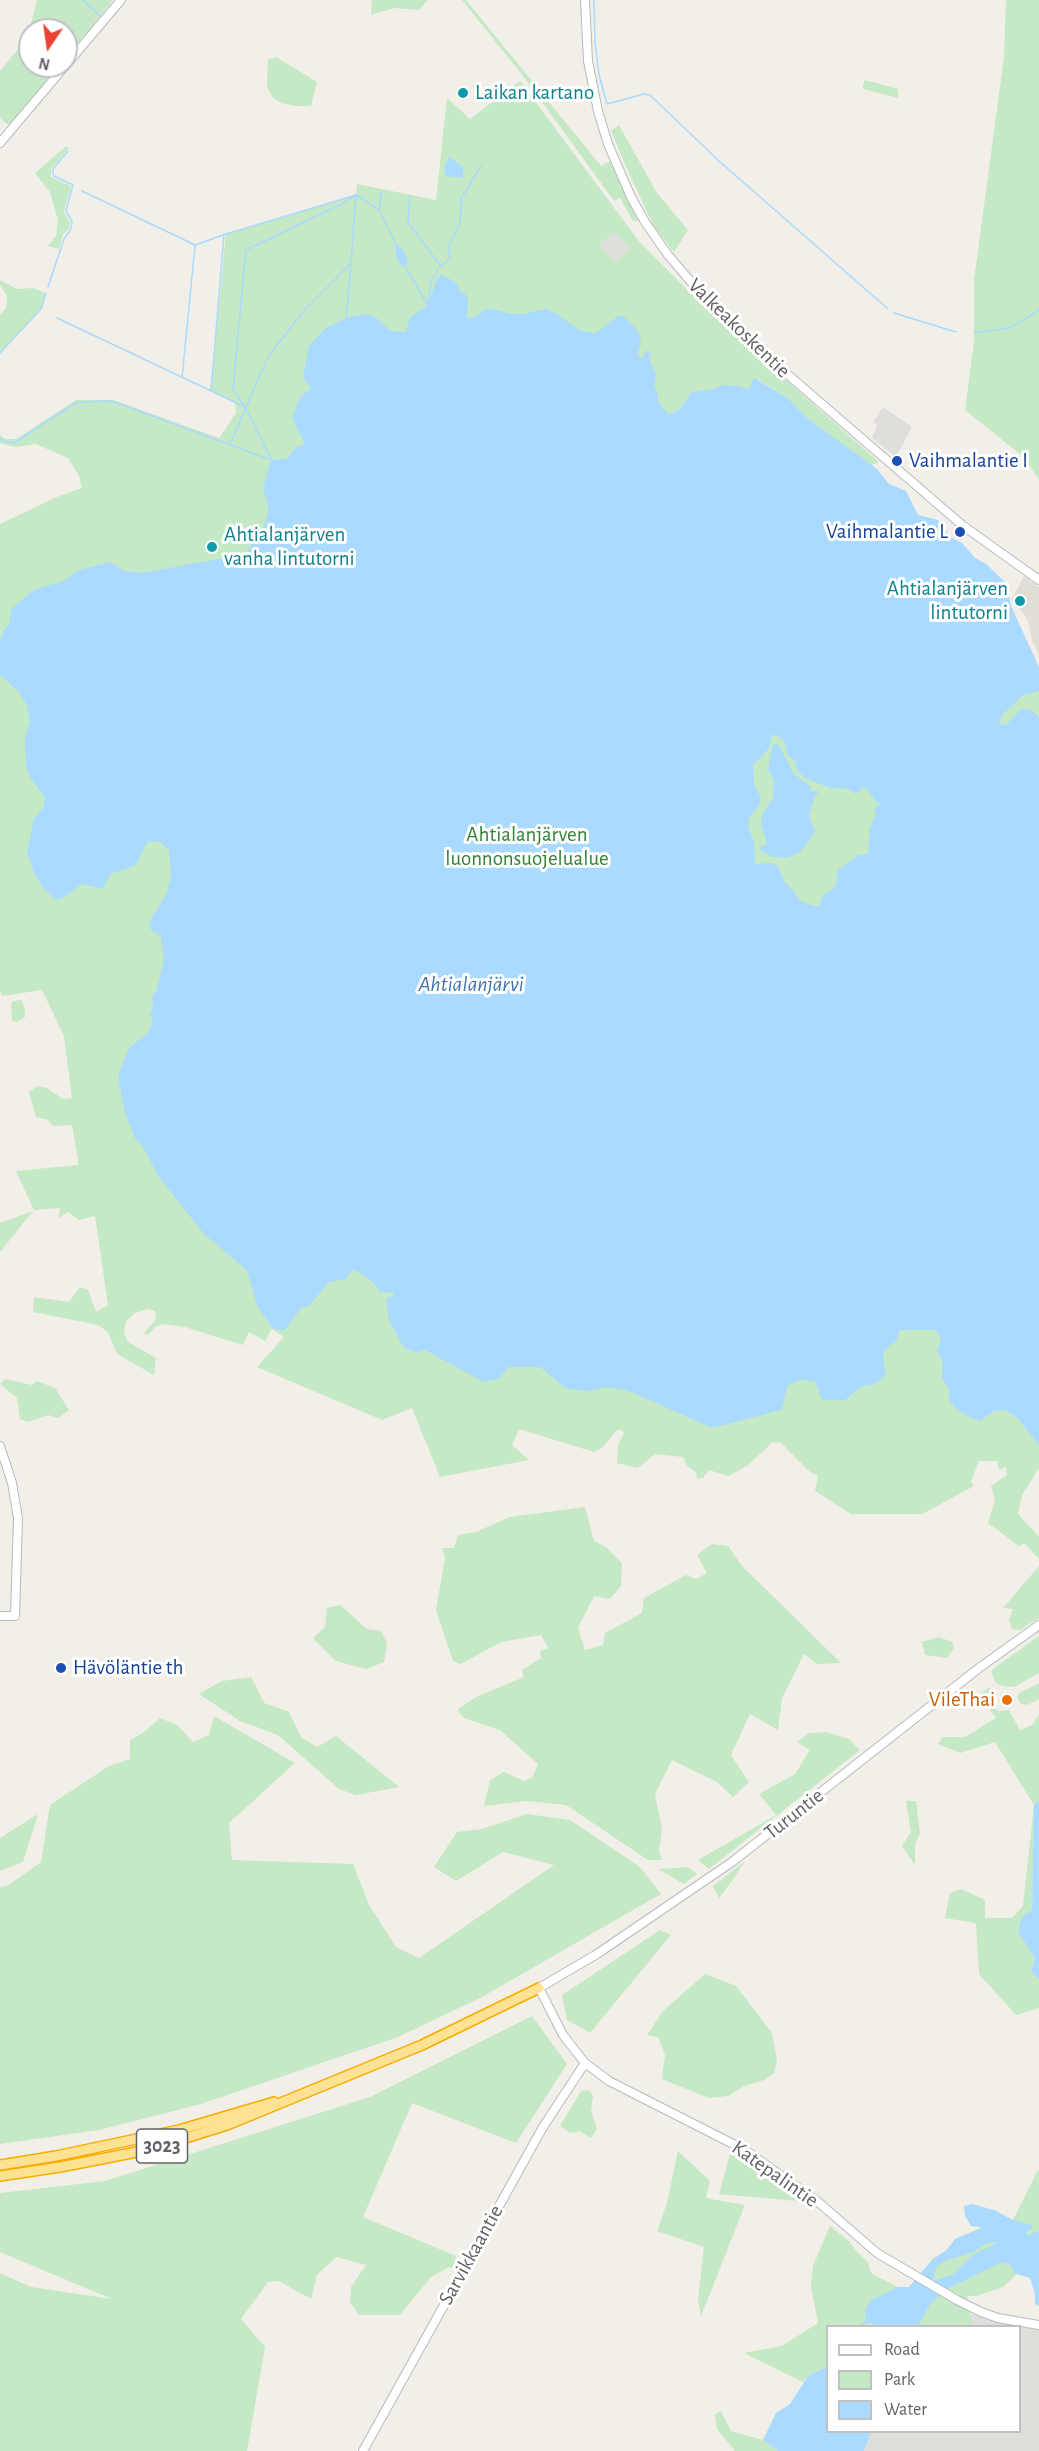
<!DOCTYPE html>
<html>
<head>
<meta charset="utf-8">
<style>
	body { margin:0 }
	#map { position:relative; width:1039px; height:2451px; overflow:hidden; background:#f1efe8; font-family:"Alegreya Sans",sans-serif }
	canvas { display:block }
	.legend { position:absolute; left:826px; top:2325px; width:195px; height:108px; box-sizing:border-box; background:#fff; border:2px solid #bfc1c3; margin:0; padding:8px 10px; list-style:none; font-size:18px; color:#5f6368 }
	.legend li { display:flex; align-items:center; gap:12px; height:30px }
	.legend b { width:30px; border:2px solid #bfc1c3 }
	.north { position:absolute; left:18px; top:18px; width:60px; height:60px; box-sizing:border-box; background:#fff; border:2px solid #bfc1c3; border-radius:50%; rotate:193deg; font-size:16px; font-weight:700; line-height:24px; text-align:center; color:#5f6368 }
	.north::after { content:''; display:block; margin:auto; width:21px; height:27px; background:#ea4335; clip-path:polygon(50% 0,100% 100%,50% 72%,0 100%) }
</style>
</head>
<body>
<div id="map">
<canvas width="1039" height="2451"></canvas>
<ul class="legend">
<li><b style="height:8px;background:#fff"></b>Road</li>
<li><b style="height:16px;background:#c5e8c5"></b>Park</li>
<li><b style="height:16px;background:#aadaff"></b>Water</li>
</ul>
<div class="north">N</div>
</div>
<script>
const ctx = document.querySelector('canvas').getContext('2d');
ctx.lineJoin = 'round';
function paint(path, color) {
  ctx.fillStyle = color;
  ctx.fill(path, 'evenodd');
}
function toPath(rows) {
  const path = new Path2D();
  for (const r of rows) {
    path.moveTo(r[0], r[1]);
    for (let i = 2; i < r.length; i += 2) path.lineTo(r[i], r[i + 1]);
  }
  return path;
}
function trace(path, color, width, dash) {
  ctx.strokeStyle = color;
  ctx.lineWidth = width;
  ctx.lineCap = dash ? 'butt' : 'round';
  ctx.setLineDash(dash || []);
  ctx.stroke(path);
}
function label(font, color, halo, rows, align = 'center') {
  ctx.font = font + ' "Alegreya Sans",sans-serif';
  ctx.lineWidth = 6;
  ctx.setLineDash([]);
  ctx.textBaseline = 'middle';
  ctx.strokeStyle = halo;
  ctx.fillStyle = color;
  for (const [text, x, y, turn = 0] of rows) {
    ctx.save();
    ctx.translate(x, y);
    ctx.rotate((+turn || 0) * Math.PI / 180);
    ctx.textAlign = isNaN(turn) ? turn : align;
    if (halo) ctx.strokeText(text, 0, 0);
    ctx.fillText(text, 0, 0);
    ctx.restore();
  }
}
const industrial = toPath([
	[614,232,630,249,616,263,599,246],
	[883,407,912,427,896,457,872,438,877,425,873,422],
	[941,2296,971,2314,1015,2326,918,2326],
	[1020,2327,1039,2330,1039,2451,864,2451,871,2432,1020,2432]
]);
const education = toPath([
	[1024,576,1039,587,1039,654,1032,641,1028,620,1012,599]
]);
const green = toPath([
	[37,0,113,0,66,58,66,30,30,30,30,66,59,66,10,124,7,124,0,118,0,71,28,37],
	[372,0,428,0,419,10,394,8,371,15],
	[462,0,466,0,601,166,610,161,638,221,633,221,620,198,614,201,524,77],
	[1006,0,1039,0,1039,480,1025,458,965,410,974,342,974,280,1004,57],
	[276,57,317,82,311,106,296,106,282,103,273,98,267,87,268,60],
	[865,80,898,89,898,98,863,89,863,85],
	[520,81,638,240,713,316,879,462,872,465,863,461,807,418,789,399,757,379,1030,691,1039,691,1039,717,1033,713,1017,713,1010,722,1004,725,939,1333,941,1339,942,1378,949,1390,949,1399,980,1421,994,1411,1005,1410,1017,1418,1039,1445,1039,1468,1022,1495,1018,1514,1039,1537,1039,1559,1024,1543,1019,1546,988,1523,995,1500,991,1486,1007,1475,1006,1467,999,1470,997,1461,979,1461,971,1481,974,1486,922,1514,851,1514,815,1491,818,1476,809,1471,781,1443,773,1442,747,1466,728,1476,709,1470,703,1478,697,1479,696,1472,687,1466,683,1457,655,1454,638,1468,617,1463,618,1445,624,1433,621,1429,616,1431,602,1448,594,1452,519,1429,512,1445,529,1460,440,1477,412,1408,382,1420,257,1367,284,1337,272,1329,265,1341,249,1332,243,1345,185,1327,163,1324,155,1327,148,1335,144,1333,156,1319,155,1311,147,1309,135,1313,126,1321,124,1333,128,1342,156,1358,154,1375,117,1354,108,1332,98,1325,33,1312,34,1297,69,1302,80,1287,88,1290,96,1312,108,1305,95,1216,79,1220,68,1212,58,1218,60,1208,34,1210,16,1171,78,1165,78,1158,72,1125,53,1126,48,1120,36,1117,29,1092,37,1086,47,1088,63,1099,72,1098,64,1036,42,990,2,996,0,990,0,675,10,683,0,663,0,524,57,497,82,488,79,476,68,458,36,444,15,447,0,443,0,435,5,439,16,439,76,400,113,400,219,438,236,413,235,402,210,391,226,234,356,195,357,184,436,200,447,98,470,119],
	[614,232,630,249,616,263,599,246],
	[619,125,657,193,688,230,674,252,653,225,625,164,611,131],
	[65,147,69,148,51,169,51,177,71,186,64,212,70,222,69,229,63,234,59,249,48,246,56,236,58,220,50,192,35,173],
	[0,280,17,289,33,288,46,293,41,309,0,353,0,315,6,308,7,296,0,285],
	[21,1000,25,1009,25,1017,17,1022,12,1020,11,1004,13,1001],
	[33,1211,0,1252,0,1223],
	[5,1379,32,1385,37,1381,55,1388,69,1410,58,1418,48,1415,29,1422,20,1419,17,1398,0,1384],
	[585,1507,594,1541,606,1547,622,1563,621,1586,610,1599,594,1596,578,1628,585,1650,603,1645,605,1633,642,1613,644,1598,686,1575,696,1579,707,1573,697,1555,712,1544,728,1546,742,1566,841,1663,817,1664,804,1654,782,1698,778,1730,750,1714,731,1755,749,1782,733,1797,717,1782,672,1760,655,1794,662,1829,659,1850,662,1860,648,1860,566,1805,527,1801,484,1806,490,1780,504,1772,524,1781,532,1778,538,1764,500,1730,464,1718,457,1710,476,1697,524,1677,522,1670,541,1658,540,1651,548,1648,541,1635,501,1642,461,1664,453,1661,436,1610,445,1558,442,1548,454,1548,458,1535,476,1532,510,1517],
	[1039,1566,1039,1618,1020,1630,1012,1629,1009,1620,1013,1609,1003,1608],
	[340,1605,367,1629,381,1631,387,1643,384,1662,366,1669,336,1661,313,1638,325,1627,327,1608],
	[1039,1636,1039,1673,1014,1687,1002,1686,996,1683,991,1672,993,1669],
	[939,1637,952,1642,954,1648,947,1658,925,1655,922,1642],
	[251,1677,264,1703,289,1712,301,1737,317,1747,336,1736,399,1787,356,1795,339,1789,278,1735,240,1721,199,1694,222,1681],
	[1039,1683,1039,1699,1027,1705,1020,1703,1017,1697,1019,1693],
	[990,1687,991,1705,999,1711,1009,1710,1020,1730,1032,1725,1039,1715,1039,1801,1034,1806,1032,1911,1018,1932,1035,1958,1031,1972,1039,1979,1039,2008,1016,2015,979,1974,976,1923,945,1918,950,1893,961,1889,985,1900,985,1918,1012,1918,1023,1906,1034,1805,995,1742,960,1753,938,1744,942,1737,965,1737,996,1718,978,1695],
	[214,1716,295,1763,229,1823,232,1860,353,1864,369,1905,396,1947,419,1958,554,1865,503,1852,456,1881,434,1867,457,1832,482,1829,527,1814,570,1820,640,1867,661,1894,482,1997,398,2037,201,2104,99,2130,0,2144,0,1887,7,1886,41,1862,50,1805,109,1766,130,1759,130,1740,143,1733,160,1718,177,1725,193,1742,209,1735],
	[826,1732,849,1739,860,1750,709,1869,698,1860,776,1815,759,1794,795,1774,810,1750,797,1742,809,1733],
	[906,1801,916,1801,920,1833,915,1844,915,1865,902,1846,911,1832],
	[38,1814,23,1862,0,1871,0,1838],
	[745,1861,734,1878,719,1898,713,1886],
	[688,1867,697,1874,684,1884,658,1869],
	[660,1930,671,1935,590,2033,567,2020,562,1995],
	[705,1974,736,1986,772,2033,777,2060,774,2073,764,2080,744,2086,728,2096,709,2098,662,2079,665,2055,658,2037,647,2035,663,2011],
	[532,2016,567,2064,516,2143,412,2103,363,2217,456,2256,454,2269,449,2267,431,2277,400,2315,359,2315,350,2302,351,2287,366,2265,336,2257,317,2275,311,2299,279,2281,268,2282,241,2319,265,2347,247,2451,0,2451,0,2273,31,2287,112,2299,0,2252,0,2193,105,2181,370,2097],
	[589,2090,593,2096,591,2111,597,2129,591,2138,579,2131,570,2133,560,2126,581,2091],
	[731,2150,808,2202,719,2194],
	[678,2151,710,2181,706,2198,745,2205,701,2316,698,2299,704,2247,657,2231,667,2203],
	[1039,2171,1039,2231,1031,2235,1026,2234,1013,2220,1037,2172],
	[830,2226,849,2241,857,2252,867,2261,872,2274,898,2287,909,2287,933,2259,947,2250,955,2239,982,2227,1006,2241,1011,2265,1014,2273,1017,2274,1003,2287,977,2296,967,2296,972,2326,828,2326,827,2367,808,2376,803,2382,744,2353,782,2346,818,2323,811,2286,813,2266],
	[721,2411,731,2431,763,2440,778,2451,735,2451,717,2429,715,2414]
]);
const water = toPath([
	[449,157,463,167,463,178,445,176,445,166],
	[396,245,402,248,408,261,406,266,402,266,397,259,395,247],
	[442,275,457,283,459,290,466,295,468,300,467,317,473,318,488,308,511,314,523,314,546,309,557,314,579,330,596,333,617,317,623,316,637,330,641,341,637,356,642,358,647,350,651,352,649,359,656,375,654,388,657,392,659,403,667,413,670,414,679,410,692,392,715,389,722,385,739,386,749,390,753,379,756,379,789,399,807,418,877,469,889,484,906,491,918,515,938,520,952,538,962,543,975,558,986,564,1007,584,1011,606,1039,667,1039,691,1023,695,1004,713,999,721,1000,724,1006,725,1021,709,1031,710,1039,717,1039,1445,1017,1418,1005,1410,994,1411,980,1421,967,1416,954,1407,949,1399,949,1390,942,1378,942,1360,937,1351,941,1339,936,1330,900,1330,896,1341,884,1351,883,1360,886,1372,883,1378,872,1385,862,1386,845,1400,822,1400,815,1381,800,1380,788,1385,781,1410,712,1428,627,1390,604,1387,588,1391,565,1388,540,1367,508,1367,499,1379,484,1382,425,1350,417,1352,404,1348,389,1320,386,1298,394,1296,393,1293,380,1292,374,1283,357,1271,352,1270,346,1279,329,1282,308,1307,302,1307,284,1331,272,1328,257,1305,247,1270,204,1234,159,1177,142,1145,136,1140,125,1113,118,1076,129,1048,148,1033,153,1019,150,1015,153,1008,152,996,156,992,164,960,161,937,149,928,151,919,166,895,171,879,169,850,160,842,150,841,146,844,136,865,110,874,103,889,82,884,61,899,56,900,43,888,34,873,27,852,34,818,43,808,45,797,31,779,26,766,25,737,30,721,27,705,19,692,0,675,0,641,3,631,9,624,12,608,34,590,63,581,79,570,111,562,124,571,142,573,246,554,256,536,263,530,269,509,263,489,271,460,287,459,297,447,305,444,292,418,300,397,311,388,303,377,309,346,326,328,349,317,368,314,378,319,390,331,406,332,410,318,428,305,437,279],
	[772,735,777,735,784,741,788,756,795,761,797,770,805,778,830,788,849,789,856,794,860,791,861,787,867,789,876,802,881,804,874,808,876,813,870,829,868,854,858,855,838,870,836,886,823,895,819,906,814,906,800,901,793,890,784,881,778,866,772,863,755,864,754,842,748,827,749,818,758,807,761,798,754,784,753,765,769,748],
	[776,743,779,745,794,774,810,786,810,791,817,791,818,794,815,795,809,816,815,832,801,851,788,858,774,857,762,852,760,847,767,844,761,824,762,815,773,798,774,781,768,769,772,747],
	[1039,1801,1039,1979,1031,1972,1035,1958,1018,1932,1022,1917,1032,1910,1034,1805],
	[972,2204,994,2210,1013,2220,1032,2225,1032,2228,1026,2232,1028,2235,1039,2231,1039,2306,1035,2304,1035,2294,1030,2278,1014,2273,1011,2265,1002,2262,945,2290,930,2304,918,2326,873,2326,871,2322,859,2326,866,2320,865,2312,870,2301,898,2287,909,2287,933,2259,947,2250,955,2239,980,2229,981,2227,971,2226,965,2216,964,2206],
	[999,2242,973,2255,952,2275,932,2281,937,2266,945,2261,973,2252,987,2243],
	[827,2367,828,2432,871,2432,864,2451,778,2451,763,2440,776,2413,790,2404,808,2376]
]);
const stream = toPath([
	[83,0,101,17,116,0],
	[594,0,595,43,599,75,607,104,644,94,650,95,719,161,888,309],
	[82,191,195,245,226,234,356,195,351,263,302,313,268,357,230,444],
	[410,195,408,222,440,265],
	[379,210,381,191],
	[404,265,428,305],
	[48,287,64,239,71,229,72,221,66,211,73,185,54,176,53,173,53,169,68,151],
	[428,304,431,282,440,266,450,259,449,245,460,224,461,199,481,166],
	[894,313,956,332],
	[57,318,245,407,271,459],
	[346,319,351,264],
	[974,333,1010,328,1039,310],
	[0,353,41,309,46,293],
	[182,378,195,246],
	[211,391,224,235],
	[245,407,233,389,246,250,342,204,356,195,379,210,397,246],
	[0,438,4,441,14,443,77,402,112,401,271,460]
]);
const secondary = toPath([
	[585,0,588,61,598,111,608,144,631,197,645,222,668,255,715,310,742,335,962,525,1039,580],
	[66,65,121,0],
	[0,143,65,66],
	[0,1446,12,1483,18,1518,15,1616,0,1616],
	[1039,1625,979,1668,732,1862,597,1954,539,1988,563,2035,585,2063,609,2081,745,2150,817,2201,877,2253,957,2300,981,2312,998,2318,1039,2325],
	[363,2451,543,2127,585,2063]
]);
const highway = toPath([
	[0,2165,56,2156,179,2130,274,2102],
	[0,2176,60,2167,147,2150,227,2125,422,2045,539,1988]
]);
const markers = [
	[463,93,6,"#0f9aa8"],
	[897,461,6,"#1a4fb4"],
	[960,532,6,"#1a4fb4"],
	[212,547,6,"#0f9aa8"],
	[1020,601,6,"#0f9aa8"],
	[61,1668,6,"#1a4fb4"],
	[1007,1700,6,"#e8710a"]
];
const shields = [
	[162,2146,51]
];
const shieldNames = [
	["3023",162,2146]
];
const cultureNames = [
	["Laikan kartano",475,93],
	["Ahtialanjärven",224,535],
	["vanha lintutorni",224,559],
	["Ahtialanjärven",1008,589,"right"],
	["lintutorni",1008,613,"right"]
];
const streetNames = [
	["Valkeakoskentie",739,328,44],
	["Turuntie",794,1814,-38],
	["Katepalintie",775,2174,35],
	["Sarvikkaantie",471,2255,-61]
];
const transitNames = [
	["Vaihmalantie I",909,461],
	["Vaihmalantie L",948,532,"right"],
	["Hävöläntie th",73,1668]
];
const parkNames = [
	["Ahtialanjärven",527,835],
	["luonnonsuojelualue",527,859]
];
const foodNames = [
	["VileThai",995,1700]
];
const waterNames = [
	["Ahtialanjärvi",471,984]
];
paint(industrial, '#e0deda');
paint(education, '#e1ded6');
paint(green, '#c5e8c5');
paint(water, '#aadaff');
trace(stream, '#aadaff', 1.5);
trace(secondary, '#b6babf', 10);
trace(highway, '#f9ab00', 12);
trace(secondary, '#fff', 8);
trace(highway, '#fde293', 9);
for (const [x, y, r, color] of markers) {
  const dot = new Path2D();
  dot.arc(x, y, r, 0, 2 * Math.PI);
  ctx.fillStyle = color;
  ctx.fill(dot);
  trace(dot, '#fff', 2);
}
for (const [x, y, w] of shields) {
  const box = new Path2D();
  box.roundRect(x - w / 2, y - 17, w, 34, 4.5);
  ctx.fillStyle = '#fff';
  ctx.fill(box);
  trace(box, '#5f6368', 1.5);
}
label('bold 20px', '#5f6368', null, shieldNames);
label('21px', '#0d838f', '#fff', cultureNames, 'left');
label('21px', '#5f6368', '#fff', streetNames);
label('21px', '#164399', '#fff', transitNames, 'left');
label('21px', '#348238', '#fff', parkNames);
label('21px', '#c56008', '#fff', foodNames, 'right');
label('italic 22px', '#4174aa', '#fff', waterNames);
</script>
</body>
</html>
